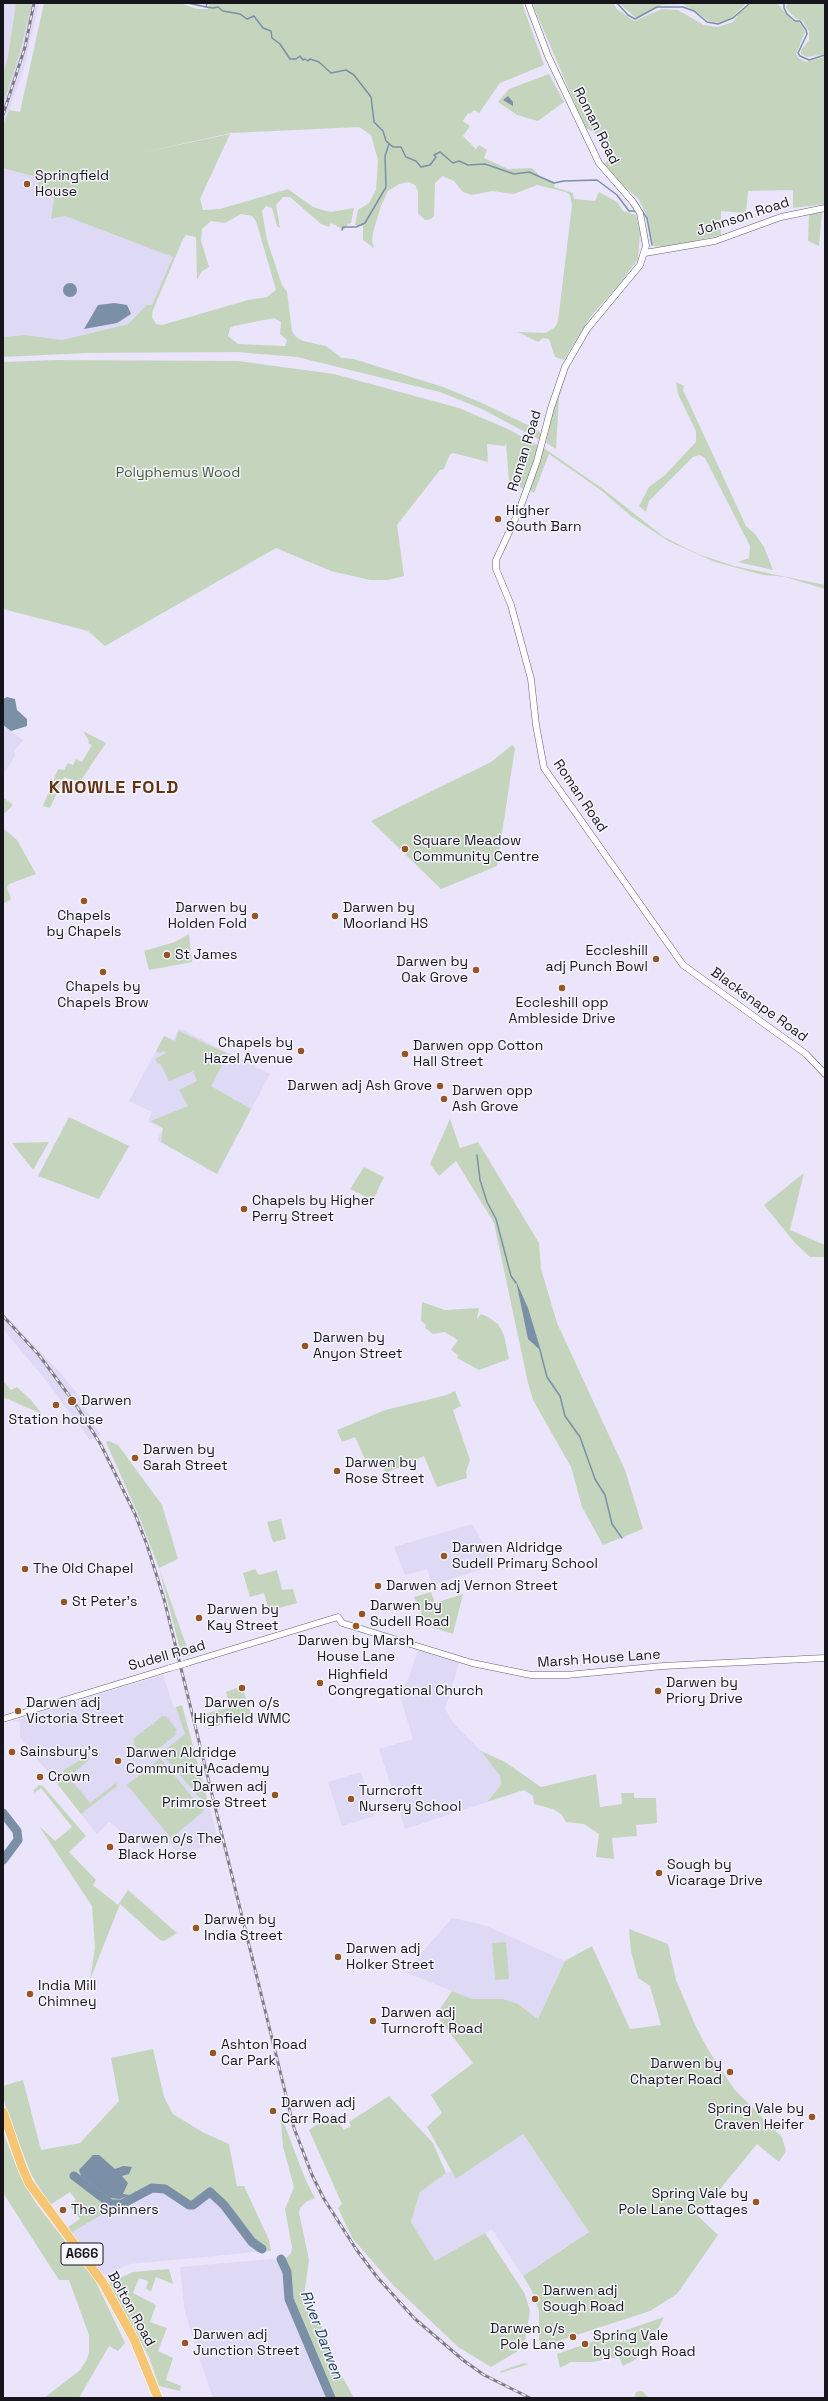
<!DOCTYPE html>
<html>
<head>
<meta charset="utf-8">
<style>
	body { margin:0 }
	#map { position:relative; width:828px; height:2401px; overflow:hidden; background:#eae5fa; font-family:"Space Grotesk",sans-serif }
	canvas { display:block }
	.frame { position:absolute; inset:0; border:4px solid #17151c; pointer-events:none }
</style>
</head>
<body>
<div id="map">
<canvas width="828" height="2401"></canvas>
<div class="frame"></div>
</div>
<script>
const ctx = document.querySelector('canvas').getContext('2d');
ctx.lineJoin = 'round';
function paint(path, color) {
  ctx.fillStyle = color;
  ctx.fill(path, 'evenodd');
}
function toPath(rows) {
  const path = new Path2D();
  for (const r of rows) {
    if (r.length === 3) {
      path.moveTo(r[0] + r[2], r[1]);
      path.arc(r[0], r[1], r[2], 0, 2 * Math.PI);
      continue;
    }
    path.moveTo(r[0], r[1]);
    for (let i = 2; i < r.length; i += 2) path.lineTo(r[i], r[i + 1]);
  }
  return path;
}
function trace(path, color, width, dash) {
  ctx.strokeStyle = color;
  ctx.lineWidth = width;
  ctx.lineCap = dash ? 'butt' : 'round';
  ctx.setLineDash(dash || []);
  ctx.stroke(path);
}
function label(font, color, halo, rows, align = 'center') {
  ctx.font = font + ' "Space Grotesk",sans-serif';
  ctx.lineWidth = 3;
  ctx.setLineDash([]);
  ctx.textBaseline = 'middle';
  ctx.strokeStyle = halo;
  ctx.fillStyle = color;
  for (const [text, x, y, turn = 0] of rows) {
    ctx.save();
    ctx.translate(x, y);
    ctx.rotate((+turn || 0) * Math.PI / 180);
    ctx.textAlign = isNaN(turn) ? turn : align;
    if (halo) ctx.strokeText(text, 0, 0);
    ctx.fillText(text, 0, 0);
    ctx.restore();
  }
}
const built = toPath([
	[3,3,39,3,23,72,3,126],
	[3,168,40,178,54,198,51,219,65,216,174,257,152,305,147,305,128,324,62,340,25,335,3,337],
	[3,726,23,740,14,751,15,756,3,775],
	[179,1028,270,1074,217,1174,157,1140,163,1128,148,1122,152,1112,129,1101,164,1036,173,1040],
	[3,1313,56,1368,76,1392,100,1435,90,1440,45,1379,3,1329],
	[472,1524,495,1565,432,1585,427,1569,405,1575,394,1547],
	[418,1650,459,1663,445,1709,455,1725,481,1751,500,1776,501,1785,487,1802,405,1829,379,1749,413,1739,396,1683,403,1686,408,1680],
	[163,1675,174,1708,182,1705,219,1843,188,1851,176,1850,168,1842,160,1844,150,1853,109,1822,97,1834,20,1737,20,1722,13,1721],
	[361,1772,375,1816,342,1826,328,1782],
	[452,1918,484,1925,565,1961,538,2019,518,2004,503,1999,472,1999,405,1972],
	[523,2134,589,2232,523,2276,492,2229,435,2262,411,2222,420,2192,446,2173,451,2171,456,2179],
	[151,2192,163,2192,188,2209,195,2209,210,2194,222,2205,256,2252,130,2264,106,2275,101,2273,71,2233,111,2209,124,2208],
	[273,2259,281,2263,285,2273,287,2298,328,2398,213,2398,191,2333,184,2307,180,2267]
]);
const green = toPath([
	[16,3,32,3,20,52,3,105,3,73,8,57],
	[44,3,180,3,197,9,208,9,209,3,522,3,544,65,500,83,479,113,474,110,470,114,468,113,463,121,470,126,463,136,476,149,479,145,487,150,484,158,508,169,532,168,541,177,555,182,554,187,573,193,574,199,595,201,599,192,617,202,623,211,636,215,640,233,638,259,618,286,591,316,564,360,555,357,549,339,543,338,538,342,518,332,546,333,555,327,558,321,572,205,570,195,566,192,537,185,514,194,492,191,472,195,463,192,454,181,443,176,435,183,434,216,431,219,425,220,418,213,418,191,415,185,409,182,399,184,388,191,381,206,373,232,372,242,374,248,363,240,363,226,355,225,358,210,369,203,376,190,378,160,371,135,359,127,231,133,141,153,230,134,200,199,203,210,220,209,288,189,313,207,323,210,331,212,354,208,351,223,348,224,344,230,331,223,329,227,321,224,290,197,283,197,276,205,280,228,277,226,272,208,266,206,262,211,267,240,282,285,287,292,292,331,296,337,303,341,326,346,342,358,354,359,443,387,482,403,534,428,542,434,540,440,482,409,440,392,297,357,237,352,87,353,3,357,3,337,25,335,62,340,128,324,147,305,152,305,173,257,65,216,51,219,54,198,36,191,40,178,3,168,3,125,9,110,20,112],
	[241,214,252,216,256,221,276,290,267,297,248,300,162,325,156,324,152,317,153,310,183,239,186,235,196,237,197,280,201,272,209,267,201,241,202,229,211,221,225,223],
	[274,318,281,322,280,334,287,340,285,346,238,344,228,336,230,328,234,326],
	[532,3,613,3,617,9,634,21,662,9,678,10,704,25,718,27,733,22,739,13,752,3,777,3,794,22,799,22,802,26,805,32,796,54,799,58,806,62,825,57,825,204,793,208,793,190,748,191,746,213,721,211,721,235,669,247,653,246,648,218,638,198,621,184,604,164,615,154,604,139,585,127],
	[619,3,746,3,732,18,717,23,709,21,683,4,662,5,636,18],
	[787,3,825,3,825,54,807,57,801,54,801,50,809,40,809,32,803,21,795,18,786,8],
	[549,74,564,102,538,121,517,115,498,102,509,89],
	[822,211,819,246,808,241,809,212],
	[56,360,238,361,334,374,459,408,510,430,539,446,524,489,509,482,506,443,505,446,487,444,488,462,457,454,452,453,449,456,444,469,440,470,397,525,404,576,388,580,370,580,331,571,276,548,105,646,88,631,3,609,3,362],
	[565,373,567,373,559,397,556,449,546,443,555,401],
	[676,382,684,386,683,390,746,526,755,534,764,547,773,570,738,562,749,558,750,546,705,458,700,455,693,457,649,501,646,512,639,506,649,487,665,475,696,442,696,431,678,394],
	[544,448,603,489,664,537,698,554,734,566,825,585,825,589,785,577,763,575,715,562,668,541,632,517,602,491,549,454,534,493,529,490],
	[83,731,106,743,79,783,64,777,50,808,43,806,58,769,64,770,68,763,73,765,76,759,82,762,92,745,88,743,89,741],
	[512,745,515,748,497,866,441,889,371,821,491,762],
	[3,797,13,805,3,815],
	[3,828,17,840,36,874,9,884,7,887,11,899,3,904],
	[189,934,192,962,149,970,144,951,175,942],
	[179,1031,228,1054,211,1086,251,1109,217,1174,161,1142,163,1128,151,1121,188,1106,179,1090,197,1081,193,1071,169,1081,160,1063,158,1064,155,1059,166,1053,164,1051,160,1053,156,1051,164,1036,175,1041],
	[69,1117,129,1146,99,1199,38,1176],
	[450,1119,460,1148,478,1142,539,1243,541,1269,557,1323,625,1470,643,1529,603,1545,582,1507,571,1467,533,1400,528,1383,494,1223,456,1161,439,1176,430,1164],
	[49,1142,33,1170,12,1143],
	[364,1167,384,1177,373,1200,350,1189],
	[804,1173,790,1230,825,1245,825,1257,810,1257,795,1243,764,1205],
	[422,1302,445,1310,479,1308,477,1319,481,1314,488,1317,498,1324,504,1335,509,1359,479,1370,457,1358,458,1355,451,1350,458,1340,445,1332,433,1334,425,1328,426,1325,421,1321],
	[3,1381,11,1390,17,1387,31,1400,42,1414,3,1397],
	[455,1391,461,1406,453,1410,470,1460,466,1472,467,1478,437,1487,424,1456,386,1473,380,1461,368,1466,355,1437,342,1442,337,1430,385,1410,447,1395],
	[109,1441,118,1445,162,1505,178,1559,159,1568,190,1656,182,1657,159,1568,140,1519,106,1442],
	[281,1519,286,1539,273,1542,267,1522],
	[255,1569,259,1575,277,1570,282,1590,293,1589,297,1603,269,1611,264,1593,250,1597,243,1573],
	[431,1592,435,1603,463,1594,453,1634,427,1626,414,1597],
	[242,1686,251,1715,208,1729,205,1714,230,1707,226,1692],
	[182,1705,210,1810,161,1753,185,1734,176,1707],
	[162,1716,166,1716,177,1730,175,1732,177,1734,168,1741,166,1739,167,1742,158,1749,155,1748,156,1751,147,1758,144,1757,133,1743,135,1741,133,1739,142,1732,145,1733,143,1731,152,1724,154,1726,154,1723],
	[481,1751,505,1762,541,1787,596,1774,600,1807,622,1804,621,1793,634,1793,634,1798,656,1798,657,1823,636,1825,637,1836,612,1838,614,1859,596,1857,599,1834,584,1824,566,1822,561,1814,553,1809,534,1804,533,1796,524,1790,487,1802,501,1785,500,1776],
	[88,1755,90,1759,69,1777,90,1803,116,1783,117,1786,81,1814,58,1785,64,1770],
	[160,1758,204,1811,171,1838,127,1785],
	[39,1785,43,1786,86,1836,69,1852,96,1880,93,1885,118,1905,128,1890,177,1933,164,1941,160,1940,120,1904,90,1980,95,1948,92,1906,39,1826,55,1841,72,1827,41,1788,34,1793,34,1790],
	[629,1929,668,1944,676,1980,696,2027,709,2051,734,2089,782,2137,786,2151,779,2162,757,2144,698,2216,718,2235,677,2294,650,2311,546,2345,539,2341,539,2311,531,2289,523,2276,589,2232,523,2134,456,2179,427,2127,442,2113,431,2095,473,2063,436,2015,452,1991,472,1999,503,1999,518,2004,538,2019,565,1961,592,1946,630,2029,661,2025,650,1986,638,1978,631,1951],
	[506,1942,509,1979,495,1980,492,1943],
	[153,2049,164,2097,173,2114,204,2133,229,2144,237,2186,244,2186,269,2240,271,2251,256,2252,222,2205,210,2194,195,2209,188,2209,163,2192,151,2192,124,2208,111,2209,71,2233,68,2227,80,2219,70,2206,76,2200,70,2192,50,2205,32,2176,8,2116,3,2096,3,2086,23,2080,41,2150,80,2143,119,2101,111,2058],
	[389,2096,433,2143,446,2173,420,2192,411,2222,435,2261,485,2233,525,2294,530,2311,525,2341,518,2351,491,2367,458,2347,392,2284,353,2239,338,2208,342,2204,309,2130,333,2113,344,2130,351,2126,349,2122],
	[280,2113,306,2181,315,2198,306,2202,300,2208,299,2213,309,2260,304,2296,322,2327,338,2369,354,2398,328,2398,287,2298,285,2273,281,2263,291,2253,292,2248,285,2209,294,2187,283,2147],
	[3,2132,19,2173,35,2202,95,2280,125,2343,118,2351,109,2346,79,2398,44,2398,79,2371,86,2361,89,2353,89,2335,69,2280,59,2280,3,2193],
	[169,2269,173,2284,156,2277,151,2291,146,2289,148,2281,139,2278,133,2293,156,2305,150,2322,167,2328,158,2351,173,2358,166,2380,181,2386,180,2391,159,2386,149,2357,109,2283,133,2272],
	[664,2317,647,2350,638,2358,623,2366,619,2357,592,2362,571,2362,560,2368,557,2354],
	[524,2363,529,2364,500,2373,501,2371],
	[642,2391,649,2398,634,2398,636,2392]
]);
const water = toPath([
	[508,96,513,102,513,106,503,100],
	[70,290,7],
	[114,303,127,305,131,314,117,323,84,329,98,305],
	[7,697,15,699,17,710,27,719,27,726,11,731,3,725,3,699],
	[516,1281,528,1308,541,1351,528,1339],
	[93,2155,99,2155,115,2169,123,2166,132,2167,129,2174,122,2176,128,2183,123,2194,130,2195,120,2199,110,2198,81,2176,79,2170]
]);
const stream = toPath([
	[188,3,206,7,207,3],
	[617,3,628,15,635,19,657,7,683,7,694,11,707,22,718,24,733,18,750,3],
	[784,3,784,8,787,14,795,21,800,21,806,30,807,34,798,53,800,56,809,60,825,55],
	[206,7,213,8,218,7,223,11,240,14,247,19,254,16,263,28,271,31,272,38,280,44,290,59,296,59,300,56,303,60,305,59,308,61,310,59,319,62,331,73,346,70,354,75,371,97,374,122,383,131,386,141,393,147,401,147,406,157,416,161,421,167,430,165,436,157,434,155,440,152,453,163,459,161,468,165,485,164,514,174,529,172,554,183,564,181,597,180,617,195,629,211,635,211],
	[642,211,647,218,652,245],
	[342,230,343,227,356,227,365,223,386,187,385,156,389,144],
	[477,1155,480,1180,487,1202,496,1219,511,1276,516,1283],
	[540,1350,547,1377,560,1396,565,1416,580,1437,595,1479,605,1495,612,1524,622,1538]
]);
const river = toPath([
	[3,1813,17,1831,18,1840,3,1860],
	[74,2176,111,2204,122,2204,152,2188,165,2189,189,2205,193,2205,210,2192,224,2205,252,2242,262,2249],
	[281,2259,287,2272,289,2299,331,2398]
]);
const minor = toPath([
	[528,3,548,56,599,163,633,202,640,213,646,246,640,265,587,329,565,367,551,408,537,461,519,511,496,560,496,569,511,605,531,679,536,725,544,768,683,965,806,1054,825,1074],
	[645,253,715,241,781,217,825,208],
	[187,1663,338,1617,342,1623,472,1663,531,1675,567,1675,663,1666,825,1658],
	[3,1719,170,1668]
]);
const highway = toPath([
	[3,2112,22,2167,29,2183,103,2283,134,2339,158,2398]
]);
const rail = toPath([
	[3,115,25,47,34,3],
	[3,1316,39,1355,76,1405,101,1445,135,1514,147,1545,164,1599,294,2128,312,2175,324,2199,356,2249,377,2277,414,2318,463,2360,484,2375,530,2398]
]);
const minorBridge = toPath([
	[170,1668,187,1663]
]);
const markers = [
	[27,184,4,"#975425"],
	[498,519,4,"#975425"],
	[405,849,4,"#975425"],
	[84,901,4,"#975425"],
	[255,916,4,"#975425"],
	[335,916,4,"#975425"],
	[167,955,4,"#975425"],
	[656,959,4,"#975425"],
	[476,970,4,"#975425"],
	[103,972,4,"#975425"],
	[562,988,4,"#975425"],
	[301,1051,4,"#975425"],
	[405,1054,4,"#975425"],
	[440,1086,4,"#975425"],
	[444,1099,4,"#975425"],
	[244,1209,4,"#975425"],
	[305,1346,4,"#975425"],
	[72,1401,5,"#975425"],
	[56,1405,4,"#975425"],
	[135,1458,4,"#975425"],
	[337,1471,4,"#975425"],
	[444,1556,4,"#975425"],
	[25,1569,4,"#975425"],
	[378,1586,4,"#975425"],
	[64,1602,4,"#975425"],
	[362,1614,4,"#975425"],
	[199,1618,4,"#975425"],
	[356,1626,4,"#975425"],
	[320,1683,4,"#975425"],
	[242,1688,4,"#975425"],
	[658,1691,4,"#975425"],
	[18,1711,4,"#975425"],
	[12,1752,4,"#975425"],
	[118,1761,4,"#975425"],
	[40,1777,4,"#975425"],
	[275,1795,4,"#975425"],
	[351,1799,4,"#975425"],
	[110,1847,4,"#975425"],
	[659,1873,4,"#975425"],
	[196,1928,4,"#975425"],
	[338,1957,4,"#975425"],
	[30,1994,4,"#975425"],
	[373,2021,4,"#975425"],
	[213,2053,4,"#975425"],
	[730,2072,4,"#975425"],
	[273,2111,4,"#975425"],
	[812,2117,4,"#975425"],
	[756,2202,4,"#975425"],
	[63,2210,4,"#975425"],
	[535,2299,4,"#975425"],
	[573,2337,4,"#975425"],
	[185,2343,4,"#975425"],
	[585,2344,4,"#975425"]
];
const shields = [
	[82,2254,42]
];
const shieldNames = [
	["A666",82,2254]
];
const streetNames = [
	["Roman Road",596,126,63],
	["Johnson Road",743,217,-18],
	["Roman Road",525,451,-73],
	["Roman Road",580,796,56],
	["Blacksnape Road",759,1005,36],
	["Sudell Road",167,1656,-16],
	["Marsh House Lane",599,1659,-4],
	["Bolton Road",131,2309,61]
];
const poiNames = [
	["Springfield",35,176],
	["House",35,192],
	["Higher",506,511],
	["South Barn",506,527],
	["Square Meadow",413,841],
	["Community Centre",413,857],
	["Darwen by",247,908,"right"],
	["Holden Fold",247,924,"right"],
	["Darwen by",343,908],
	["Moorland HS",343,924],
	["Chapels",84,916,"center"],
	["by Chapels",84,932,"center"],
	["Eccleshill",648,951,"right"],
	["adj Punch Bowl",648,967,"right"],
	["St James",175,955],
	["Darwen by",468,962,"right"],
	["Oak Grove",468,978,"right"],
	["Chapels by",103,987,"center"],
	["Chapels Brow",103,1003,"center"],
	["Eccleshill opp",562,1003,"center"],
	["Ambleside Drive",562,1019,"center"],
	["Chapels by",293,1043,"right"],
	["Hazel Avenue",293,1059,"right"],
	["Darwen opp Cotton",413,1046],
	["Hall Street",413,1062],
	["Darwen adj Ash Grove",432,1086,"right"],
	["Darwen opp",452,1091],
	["Ash Grove",452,1107],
	["Chapels by Higher",252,1201],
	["Perry Street",252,1217],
	["Darwen by",313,1338],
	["Anyon Street",313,1354],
	["Darwen",81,1401],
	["Station house",56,1420,"center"],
	["Darwen by",143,1450],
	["Sarah Street",143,1466],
	["Darwen by",345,1463],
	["Rose Street",345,1479],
	["Darwen Aldridge",452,1548],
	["Sudell Primary School",452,1564],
	["The Old Chapel",33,1569],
	["Darwen adj Vernon Street",386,1586],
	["St Peter's",72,1602],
	["Darwen by",370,1606],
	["Sudell Road",370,1622],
	["Darwen by",207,1610],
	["Kay Street",207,1626],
	["Darwen by Marsh",356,1641,"center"],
	["House Lane",356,1657,"center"],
	["Highfield",328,1675],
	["Congregational Church",328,1691],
	["Darwen by",666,1683],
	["Priory Drive",666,1699],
	["Darwen adj",26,1703],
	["Victoria Street",26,1719],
	["Darwen o/s",242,1703,"center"],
	["Highfield WMC",242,1719,"center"],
	["Sainsbury's",20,1752],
	["Darwen Aldridge",126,1753],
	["Community Academy",126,1769],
	["Crown",48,1777],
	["Darwen adj",267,1787,"right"],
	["Primrose Street",267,1803,"right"],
	["Turncroft",359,1791],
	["Nursery School",359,1807],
	["Darwen o/s The",118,1839],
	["Black Horse",118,1855],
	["Sough by",667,1865],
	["Vicarage Drive",667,1881],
	["Darwen by",204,1920],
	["India Street",204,1936],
	["Darwen adj",346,1949],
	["Holker Street",346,1965],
	["India Mill",38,1986],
	["Chimney",38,2002],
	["Darwen adj",381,2013],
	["Turncroft Road",381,2029],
	["Ashton Road",221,2045],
	["Car Park",221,2061],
	["Darwen by",722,2064,"right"],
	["Chapter Road",722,2080,"right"],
	["Darwen adj",281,2103],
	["Carr Road",281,2119],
	["Spring Vale by",804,2109,"right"],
	["Craven Heifer",804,2125,"right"],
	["Spring Vale by",748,2194,"right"],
	["Pole Lane Cottages",748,2210,"right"],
	["The Spinners",71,2210],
	["Darwen adj",543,2291],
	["Sough Road",543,2307],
	["Darwen o/s",565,2329,"right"],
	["Pole Lane",565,2345,"right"],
	["Darwen adj",193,2335],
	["Junction Street",193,2351],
	["Spring Vale",593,2336],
	["by Sough Road",593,2352]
];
const parkNames = [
	["Polyphemus Wood",178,473]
];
const waterNames = [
	["River Darwen",321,2335,69]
];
const districtNames = [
	["KNOWLE FOLD",114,788]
];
paint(built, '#ded9f5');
paint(green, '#c5d5bd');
paint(water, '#7b90a6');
trace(stream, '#7b90a6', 1.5);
trace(river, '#7b90a6', 9);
trace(minor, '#646072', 7);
trace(highway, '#fff', 10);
trace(minor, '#fff', 6);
trace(highway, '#f7c674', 9);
trace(rail, '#7f7b89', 3);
trace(rail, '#f6f5fd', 1.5, [4.5]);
trace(minorBridge, '#646072', 7, []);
trace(minorBridge, '#fff', 6);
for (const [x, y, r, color] of markers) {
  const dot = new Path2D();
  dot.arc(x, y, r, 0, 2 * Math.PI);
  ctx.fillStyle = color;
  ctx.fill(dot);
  trace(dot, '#f6f5fd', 1.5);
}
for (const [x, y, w] of shields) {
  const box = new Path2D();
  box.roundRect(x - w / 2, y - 11, w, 22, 3);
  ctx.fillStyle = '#f6f5fd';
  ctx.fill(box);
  trace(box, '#17151c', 1);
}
label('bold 13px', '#17151c', null, shieldNames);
label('14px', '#17151c', '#f6f5fd', streetNames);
label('14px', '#17151c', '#f6f5fd', poiNames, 'left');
label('14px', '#3f5930', '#f6f5fd', parkNames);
label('italic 15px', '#204264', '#f6f5fd', waterNames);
ctx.letterSpacing = '1px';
label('bold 18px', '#633414', '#f6f5fd', districtNames);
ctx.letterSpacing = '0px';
</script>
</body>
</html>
